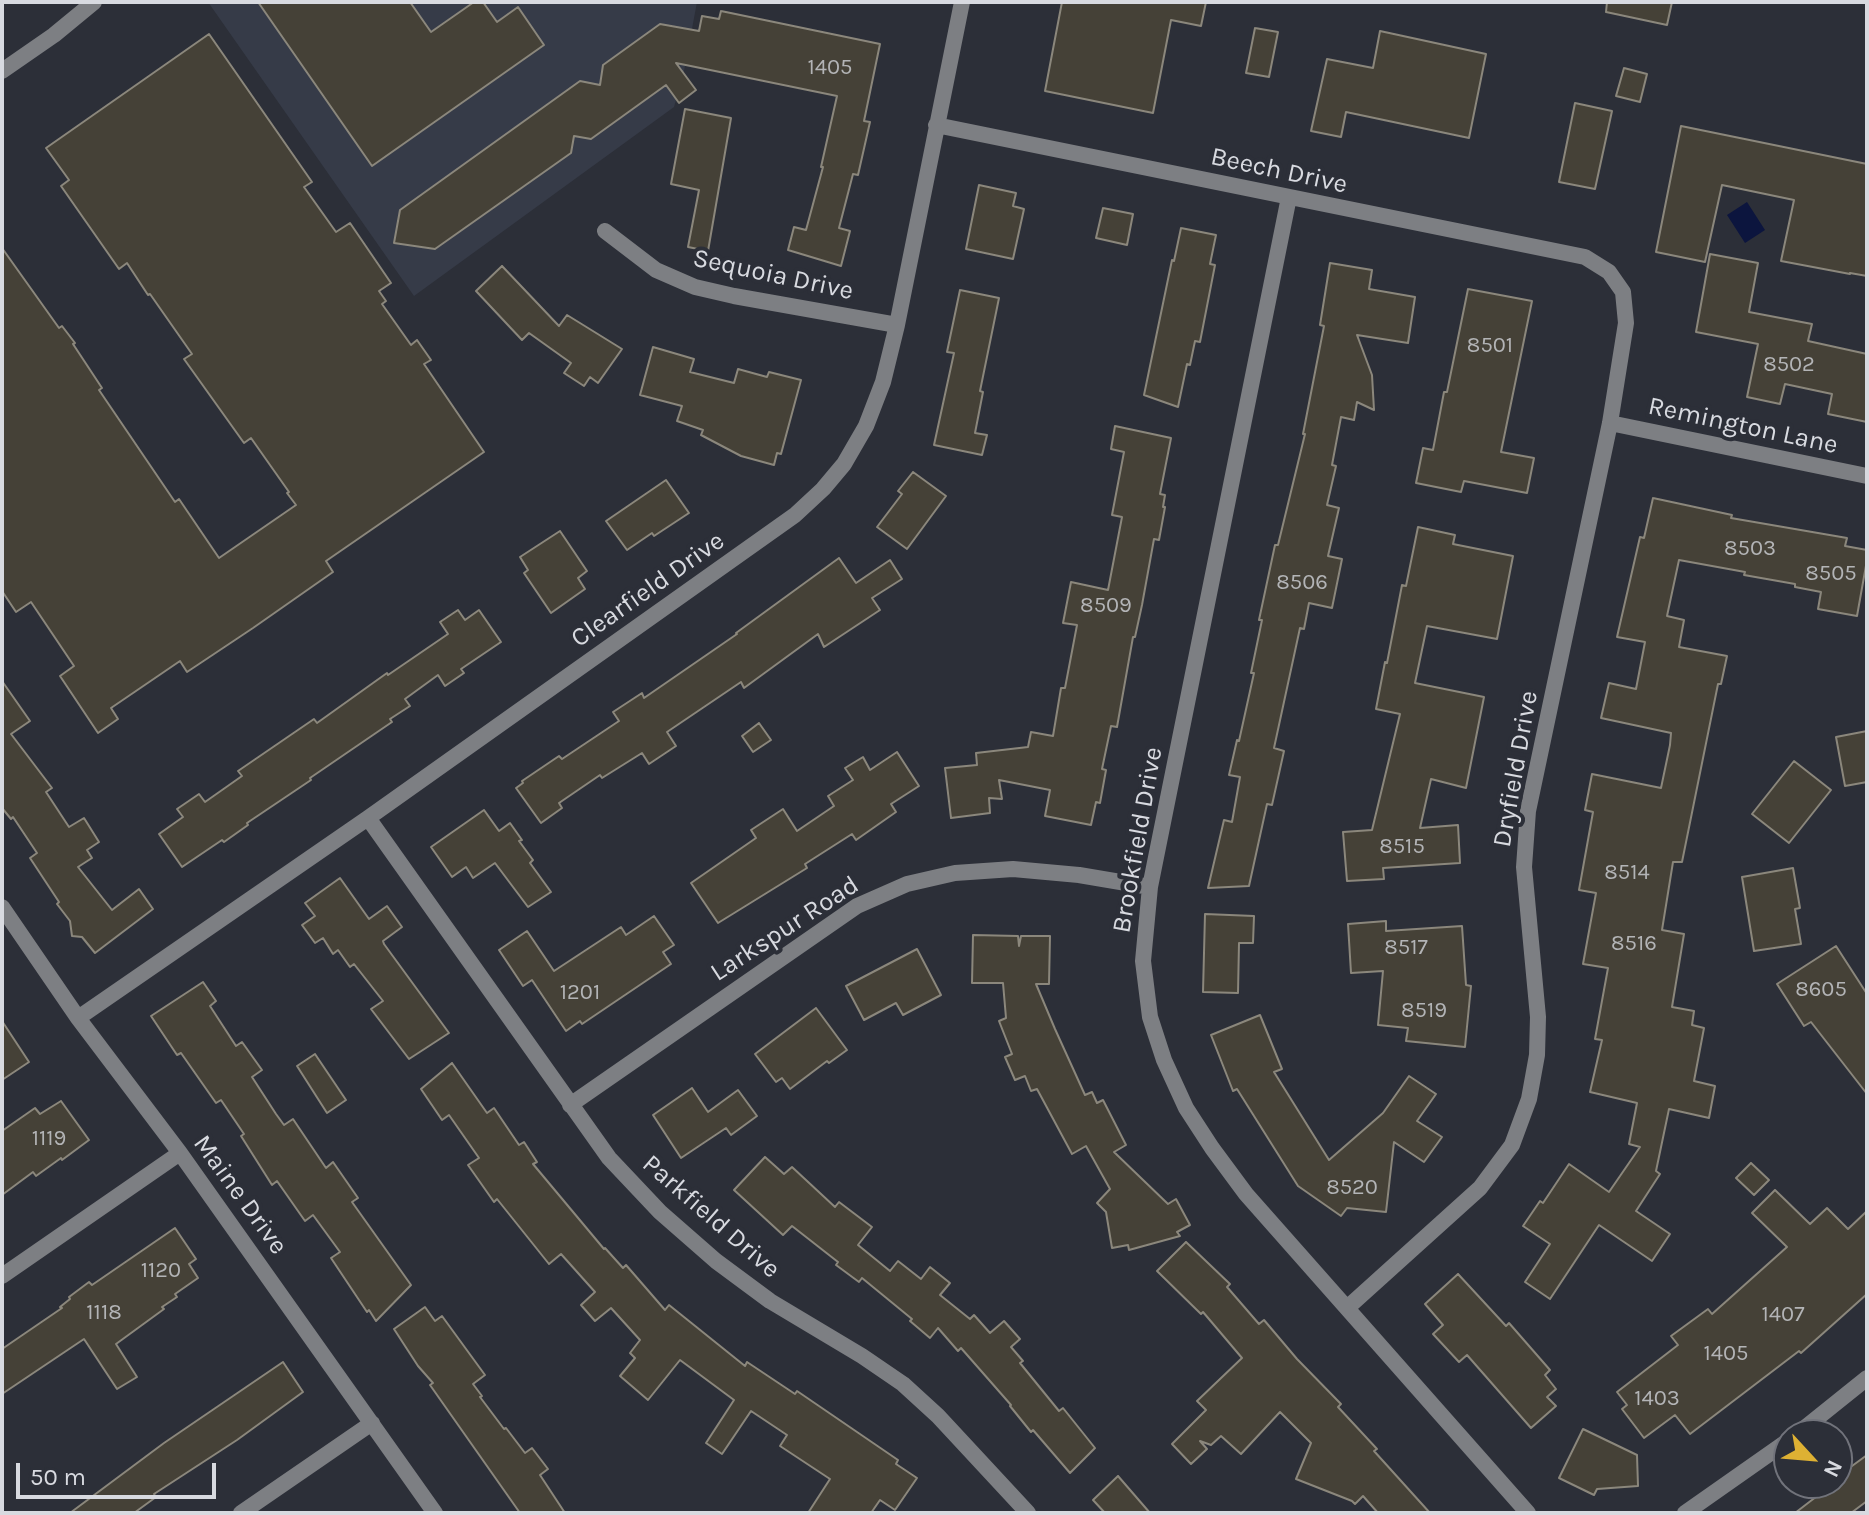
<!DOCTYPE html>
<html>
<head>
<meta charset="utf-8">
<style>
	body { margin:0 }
	#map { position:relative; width:1869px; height:1515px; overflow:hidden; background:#2c2f38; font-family:Karla,sans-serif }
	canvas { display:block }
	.frame { position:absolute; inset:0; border:4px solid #d8dae0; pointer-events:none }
	.north { position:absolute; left:1773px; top:1419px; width:80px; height:80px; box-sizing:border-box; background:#2c2f38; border:2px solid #71737b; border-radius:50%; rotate:116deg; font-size:22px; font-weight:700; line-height:32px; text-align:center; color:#d8dae0 }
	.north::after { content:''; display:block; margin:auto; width:28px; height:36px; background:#deb133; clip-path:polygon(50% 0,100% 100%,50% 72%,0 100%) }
	.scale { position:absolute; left:16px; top:1463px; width:200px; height:36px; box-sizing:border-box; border:4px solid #d8dae0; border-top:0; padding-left:10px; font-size:24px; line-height:28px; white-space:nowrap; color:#d8dae0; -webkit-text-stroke:6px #2c2f38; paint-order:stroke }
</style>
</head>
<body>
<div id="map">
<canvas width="1869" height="1515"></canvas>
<div class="frame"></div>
<div class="north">N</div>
<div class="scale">50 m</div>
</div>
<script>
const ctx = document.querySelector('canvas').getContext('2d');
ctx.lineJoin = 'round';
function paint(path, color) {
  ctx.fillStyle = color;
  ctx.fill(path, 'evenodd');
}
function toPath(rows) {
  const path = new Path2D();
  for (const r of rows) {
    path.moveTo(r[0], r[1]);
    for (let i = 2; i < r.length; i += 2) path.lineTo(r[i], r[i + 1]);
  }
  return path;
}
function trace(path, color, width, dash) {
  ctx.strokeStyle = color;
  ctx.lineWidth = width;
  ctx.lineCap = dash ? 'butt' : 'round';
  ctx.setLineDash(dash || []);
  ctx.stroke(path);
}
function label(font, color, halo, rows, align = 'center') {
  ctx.font = font + ' Karla,sans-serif';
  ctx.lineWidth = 8;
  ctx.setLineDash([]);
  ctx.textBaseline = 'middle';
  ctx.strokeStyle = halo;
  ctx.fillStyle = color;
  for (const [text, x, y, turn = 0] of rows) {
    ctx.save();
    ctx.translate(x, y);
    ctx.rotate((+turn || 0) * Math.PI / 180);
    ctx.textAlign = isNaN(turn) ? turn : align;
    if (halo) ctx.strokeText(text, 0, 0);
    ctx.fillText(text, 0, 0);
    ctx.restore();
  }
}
const built = toPath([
	[208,2,697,2,684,71,674,107,414,296]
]);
const water = toPath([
	[1747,202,1765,230,1745,243,1727,215]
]);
const building = toPath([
	[258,2,410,2,431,32,474,2,483,2,497,22,518,7,544,45,372,166,258,2],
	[1062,2,1206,2,1201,26,1171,20,1153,113,1045,91,1062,2],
	[1607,2,1672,2,1667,25,1606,12,1607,2],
	[721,11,880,44,864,121,870,122,858,175,853,174,839,228,850,231,841,266,788,250,794,227,806,230,823,167,821,167,837,96,676,63,696,90,679,103,666,85,591,139,574,136,571,153,435,249,394,243,400,210,580,81,600,85,603,65,660,24,699,31,702,16,719,19,721,11],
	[1255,28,1278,32,1269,77,1246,73,1255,28],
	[1380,31,1486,54,1469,138,1346,112,1341,137,1311,131,1327,59,1373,68,1380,31],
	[209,34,312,182,304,187,336,232,350,223,391,283,379,291,386,301,382,304,411,345,417,340,431,360,424,364,484,452,326,561,333,572,253,628,187,672,180,661,111,708,118,719,98,733,60,676,74,666,31,602,16,612,2,591,2,248,59,328,62,326,75,343,73,344,102,388,99,390,175,502,179,499,219,558,296,505,287,493,289,492,251,438,244,443,184,359,192,354,150,294,148,295,127,263,119,269,61,186,69,180,46,148,209,34],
	[1624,68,1647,74,1640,102,1616,96,1624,68],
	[1575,103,1612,111,1595,189,1559,182,1575,103],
	[685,109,731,118,708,251,688,247,699,190,671,184,685,109],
	[1681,126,1867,164,1867,276,1850,273,1850,274,1781,261,1794,200,1722,185,1705,262,1656,252,1681,126],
	[979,185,1016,193,1013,206,1024,209,1013,259,966,249,979,185],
	[1103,208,1133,214,1127,245,1096,238,1103,208],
	[1181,228,1216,235,1210,264,1215,265,1200,342,1195,341,1190,365,1187,364,1178,407,1144,395,1172,260,1174,261,1181,228],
	[1710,254,1758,263,1749,312,1812,324,1808,341,1867,354,1867,422,1828,414,1832,394,1785,384,1780,404,1747,397,1758,344,1696,332,1710,254],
	[1330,263,1372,270,1369,289,1415,297,1408,343,1357,335,1372,375,1374,410,1357,402,1354,420,1341,417,1332,465,1336,466,1327,505,1339,508,1328,556,1342,559,1332,608,1309,603,1304,629,1300,628,1274,748,1284,751,1272,805,1267,804,1249,886,1208,888,1224,820,1232,822,1240,777,1229,775,1237,740,1239,741,1254,673,1251,673,1262,620,1259,620,1275,545,1278,545,1305,434,1303,434,1324,326,1320,325,1330,263],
	[502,266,559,326,567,315,622,349,598,383,590,377,584,386,564,373,571,363,529,333,522,340,476,291,502,266],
	[1468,289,1532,301,1501,452,1534,458,1527,493,1464,481,1461,492,1416,483,1423,448,1433,450,1444,392,1447,392,1468,289],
	[960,290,999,298,980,391,983,392,975,433,987,435,982,455,934,445,954,353,947,352,960,290],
	[653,347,694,359,690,372,734,383,738,369,767,377,769,372,801,380,781,454,777,453,774,465,741,456,701,435,703,430,677,421,682,406,640,395,653,347],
	[1115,426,1171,438,1160,494,1165,495,1163,507,1165,507,1159,540,1154,539,1142,605,1135,637,1133,637,1117,727,1111,726,1102,769,1106,770,1100,803,1096,802,1091,825,1045,816,1050,790,999,780,1002,799,989,798,990,813,951,818,945,768,977,765,976,753,1028,747,1031,732,1053,736,1061,688,1065,688,1077,625,1063,623,1071,582,1108,590,1122,517,1112,515,1124,452,1111,449,1115,426],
	[913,472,946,496,907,549,877,527,902,494,898,491,913,472],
	[666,480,689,513,654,536,652,533,627,550,606,521,666,480],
	[1653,498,1732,515,1731,518,1847,538,1845,546,1867,550,1867,560,1857,616,1818,609,1821,592,1795,587,1795,584,1744,575,1745,572,1679,560,1667,616,1684,620,1679,647,1727,656,1721,684,1718,684,1682,862,1673,862,1662,930,1684,934,1672,1007,1694,1011,1692,1025,1704,1028,1694,1081,1715,1086,1709,1118,1669,1109,1656,1171,1660,1174,1636,1211,1670,1234,1652,1261,1599,1225,1550,1299,1525,1282,1550,1244,1523,1226,1540,1201,1543,1203,1569,1164,1609,1192,1640,1147,1629,1144,1637,1103,1590,1092,1602,1040,1595,1039,1608,968,1583,964,1596,893,1579,890,1593,812,1585,810,1592,774,1661,788,1670,745,1671,733,1601,718,1609,683,1636,689,1645,642,1617,637,1640,537,1644,538,1653,498],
	[1418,527,1455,535,1453,544,1513,556,1497,639,1427,626,1415,683,1484,697,1466,788,1431,779,1420,828,1458,825,1460,863,1383,868,1384,879,1347,881,1343,832,1372,830,1400,714,1376,709,1385,662,1387,663,1402,585,1406,586,1418,527],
	[560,531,587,571,578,578,585,589,551,613,524,573,528,570,520,557,560,531],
	[839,558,856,583,890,560,902,579,872,598,880,610,824,647,818,634,744,688,741,682,667,732,676,746,649,764,642,753,602,778,600,775,559,803,562,808,541,823,516,788,523,783,522,781,559,756,562,759,619,721,613,712,642,693,644,698,737,634,736,633,839,558],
	[458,610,465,620,479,610,501,642,461,669,464,673,445,686,438,675,405,699,410,706,390,719,392,722,310,778,311,780,247,823,248,825,224,842,222,840,182,867,159,834,183,817,177,809,199,794,205,802,242,776,238,771,314,719,317,723,387,673,388,675,448,634,440,622,458,610],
	[2,681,30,721,11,734,52,788,46,792,69,827,84,818,99,842,87,850,92,858,78,867,112,910,139,889,153,909,95,953,82,937,72,936,70,921,57,904,59,902,30,858,37,853,13,817,11,819,2,808,2,681],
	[759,723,771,740,753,752,742,736,759,723],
	[1867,731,1867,782,1845,786,1836,737,1867,731],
	[897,752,919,786,891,804,896,812,856,840,852,834,805,864,807,868,718,923,691,883,756,838,751,830,783,809,797,831,834,806,828,796,853,780,845,768,863,757,870,770,897,752],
	[1794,761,1831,790,1789,843,1752,814,1794,761],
	[484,810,499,831,510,823,522,840,519,841,533,860,530,863,551,892,528,907,495,863,473,878,466,867,452,877,431,847,484,810],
	[1793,868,1800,908,1795,909,1801,944,1754,951,1742,877,1793,868],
	[340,878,369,919,387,906,402,927,383,941,384,944,449,1033,409,1059,371,1009,383,1001,354,964,350,967,338,950,333,954,323,938,315,943,302,925,315,916,305,903,340,878],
	[1205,914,1254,916,1253,943,1239,943,1238,993,1203,992,1205,914],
	[654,916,674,945,663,952,671,964,582,1024,580,1021,566,1031,532,980,523,986,499,950,527,931,554,971,621,927,626,935,654,916],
	[1386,921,1386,931,1462,926,1466,985,1471,986,1465,1047,1406,1041,1408,1028,1378,1025,1383,971,1351,973,1348,924,1386,921],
	[973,935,1018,936,1019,946,1021,936,1050,936,1049,984,1036,984,1055,1029,1085,1095,1092,1092,1097,1103,1103,1100,1126,1145,1114,1152,1168,1204,1176,1199,1190,1225,1177,1232,1180,1236,1129,1250,1128,1245,1112,1248,1106,1212,1097,1203,1110,1189,1086,1146,1072,1154,1037,1089,1031,1091,1025,1076,1015,1080,1005,1057,1012,1054,999,1021,1006,1018,1003,983,972,983,973,935],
	[1836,946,1867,994,1867,1094,1811,1022,1804,1026,1777,984,1836,946],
	[917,949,941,995,903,1015,896,1003,864,1020,846,986,917,949],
	[203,982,216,1001,210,1006,236,1046,242,1042,262,1070,252,1077,276,1114,284,1125,293,1119,326,1168,333,1162,358,1198,352,1202,411,1285,376,1321,369,1310,367,1312,331,1258,340,1252,313,1215,305,1221,277,1181,272,1185,241,1136,244,1134,221,1100,216,1103,181,1053,177,1055,151,1016,203,982],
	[816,1008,847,1050,829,1063,827,1061,790,1089,782,1078,776,1082,755,1054,816,1008],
	[1260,1015,1282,1069,1274,1072,1329,1160,1383,1113,1409,1076,1436,1094,1417,1121,1442,1137,1424,1162,1394,1142,1386,1212,1347,1208,1341,1216,1298,1186,1237,1089,1233,1091,1211,1035,1260,1015],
	[2,1021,29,1062,2,1080,2,1021],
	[315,1054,346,1100,327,1113,297,1066,315,1054],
	[452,1063,487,1113,494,1108,519,1145,524,1142,537,1162,533,1164,604,1249,605,1248,623,1268,626,1265,665,1310,669,1305,745,1366,747,1362,795,1394,797,1391,898,1460,896,1464,917,1478,895,1510,880,1500,871,1513,808,1513,830,1479,780,1446,787,1435,751,1411,722,1454,706,1443,734,1400,680,1360,648,1400,620,1376,635,1358,630,1353,640,1340,611,1308,595,1321,581,1305,595,1292,561,1254,549,1264,497,1199,494,1202,468,1165,479,1158,449,1115,442,1120,421,1089,452,1063],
	[692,1088,708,1112,738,1090,757,1116,731,1135,726,1128,681,1158,653,1115,692,1088],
	[61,1101,89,1140,62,1160,61,1158,36,1176,33,1172,2,1195,2,1131,35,1108,40,1114,61,1101],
	[765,1157,784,1174,792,1167,835,1207,839,1202,872,1227,858,1245,890,1271,898,1261,921,1279,930,1267,950,1283,940,1295,970,1319,974,1315,990,1333,1004,1321,1020,1339,1011,1347,1023,1361,1020,1363,1059,1411,1063,1408,1095,1448,1070,1473,1033,1430,1031,1432,1010,1406,1011,1405,961,1348,958,1351,938,1328,930,1338,910,1321,912,1319,862,1278,859,1282,836,1265,838,1262,792,1226,783,1235,734,1190,765,1157],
	[1751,1163,1769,1180,1754,1195,1736,1178,1751,1163],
	[1775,1190,1810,1224,1827,1208,1848,1229,1867,1211,1867,1294,1801,1353,1799,1351,1690,1434,1675,1415,1644,1438,1622,1409,1627,1405,1617,1392,1678,1345,1671,1336,1708,1309,1712,1314,1787,1247,1752,1213,1775,1190],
	[175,1228,196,1259,189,1264,198,1278,175,1294,177,1297,162,1307,164,1309,116,1344,137,1377,117,1389,84,1339,2,1394,2,1349,62,1308,60,1307,70,1299,69,1297,89,1282,92,1285,175,1228],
	[1186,1242,1230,1284,1227,1287,1259,1324,1264,1320,1297,1359,1341,1404,1338,1407,1377,1449,1374,1451,1430,1513,1378,1513,1363,1496,1355,1504,1352,1501,1296,1479,1311,1443,1280,1412,1241,1454,1221,1436,1211,1445,1200,1441,1207,1449,1191,1464,1172,1444,1206,1410,1197,1401,1242,1358,1203,1312,1201,1314,1157,1271,1186,1242],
	[1458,1274,1506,1326,1509,1323,1550,1370,1545,1375,1556,1389,1547,1397,1556,1406,1531,1428,1467,1355,1459,1362,1433,1334,1443,1325,1425,1304,1458,1274],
	[425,1307,435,1321,442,1316,485,1375,473,1384,482,1396,480,1397,504,1429,506,1428,525,1453,532,1448,548,1469,540,1475,565,1513,520,1513,430,1385,433,1383,418,1366,394,1329,425,1307],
	[283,1362,303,1392,237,1440,154,1494,156,1497,134,1513,70,1513,164,1443,283,1362],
	[1583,1429,1637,1455,1638,1486,1597,1489,1594,1495,1559,1478,1583,1429],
	[1867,1455,1867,1501,1851,1513,1795,1513,1821,1493,1819,1491,1829,1483,1837,1483,1837,1477,1867,1455],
	[1118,1476,1150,1513,1105,1513,1093,1500,1118,1476]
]);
const minor = toPath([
	[936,125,1585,257,1609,272,1623,292,1626,323,1610,423,1528,811,1524,867,1538,1017,1537,1055,1529,1099,1512,1145,1480,1188,1347,1308],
	[1289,197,1150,887,1143,961,1150,1017,1164,1060,1186,1108,1212,1148,1246,1194,1528,1513],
	[605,231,656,270,695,287,734,296,897,325],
	[1610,423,1867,476],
	[368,818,609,1158,660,1212,716,1261,770,1301,862,1356,903,1384,938,1416,1028,1513],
	[2,907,78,1018,180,1153,435,1513],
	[78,1018,368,818,795,515,823,489,844,464,866,426,883,382,897,325,962,2],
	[570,1105,857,906,907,884,955,873,1013,869,1079,875,1150,887],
	[2,1276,180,1153],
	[241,1513,372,1423]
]);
const tertiary = toPath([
	[2,71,54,35,94,2],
	[1796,1435,1867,1378],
	[1685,1513,1789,1440]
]);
const numberNames = [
	["1405",830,68],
	["8501",1490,346],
	["8502",1789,365],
	["8503",1750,549],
	["8505",1831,574],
	["8506",1302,583],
	["8509",1106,606],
	["8515",1402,847],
	["8514",1627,873],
	["8516",1634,944],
	["8517",1406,948],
	["8605",1821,990],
	["1201",580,993],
	["8519",1424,1011],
	["1119",49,1139],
	["8520",1352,1188],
	["1120",161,1271],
	["1118",104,1313],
	["1407",1783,1315],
	["1405",1726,1354],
	["1403",1657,1399]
];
const streetNames = [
	["Beech Drive",1279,171,12],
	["Sequoia Drive",773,275,12],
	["Remington Lane",1743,426,12],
	["Clearfield Drive",648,590,-35],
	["Dryfield Drive",1516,769,-80],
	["Brookfield Drive",1138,840,-80],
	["Larkspur Road",785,929,-33],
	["Maine Drive",240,1195,54],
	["Parkfield Drive",711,1217,41]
];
paint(built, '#363b48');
paint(water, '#0c153e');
paint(building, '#454137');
trace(building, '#8b877c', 2);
trace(minor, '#7d7f83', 16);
trace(tertiary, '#7d7f83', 16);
label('22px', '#b3b4b6', null, numberNames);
label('26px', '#d8dae0', '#2c2f38', streetNames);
</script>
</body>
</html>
